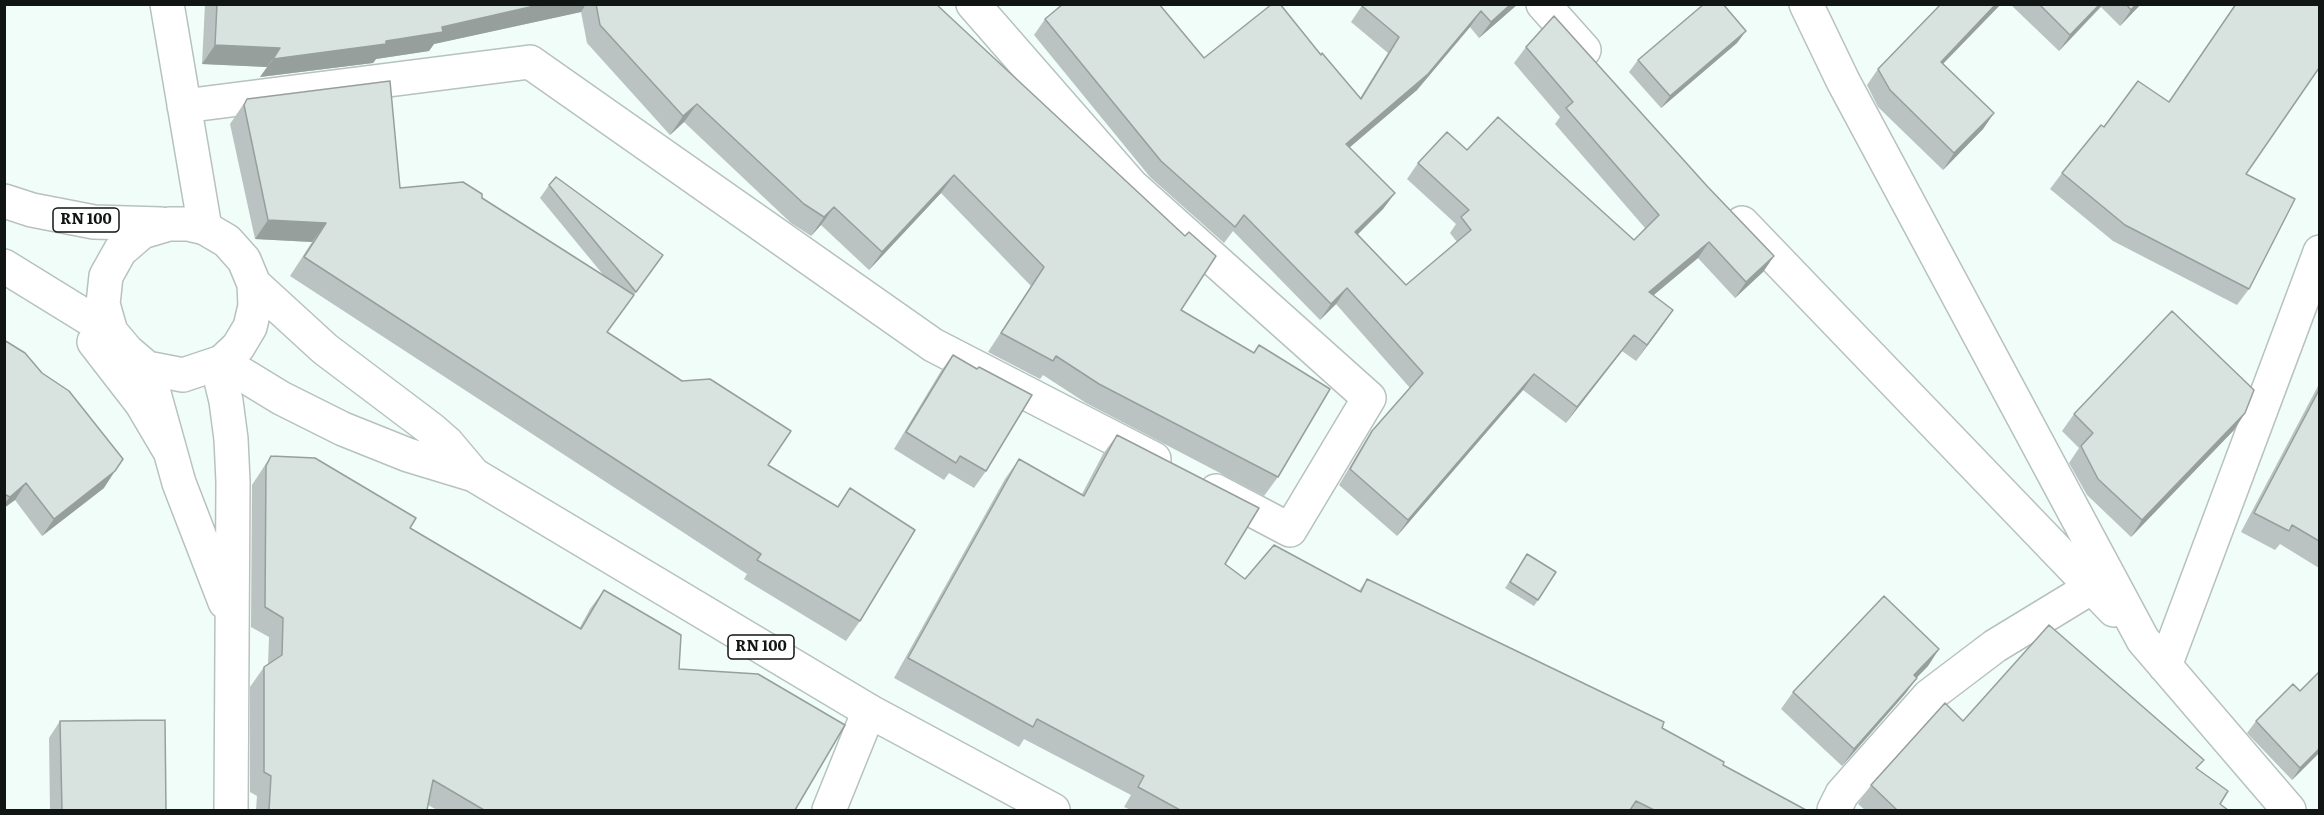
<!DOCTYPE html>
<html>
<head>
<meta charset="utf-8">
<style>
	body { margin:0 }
	#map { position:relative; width:2324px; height:815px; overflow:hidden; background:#f1fdf9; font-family:Literata,serif }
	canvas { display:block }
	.frame { position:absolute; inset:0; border:6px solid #111514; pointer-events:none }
</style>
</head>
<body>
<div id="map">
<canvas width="2324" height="815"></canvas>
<div class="frame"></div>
</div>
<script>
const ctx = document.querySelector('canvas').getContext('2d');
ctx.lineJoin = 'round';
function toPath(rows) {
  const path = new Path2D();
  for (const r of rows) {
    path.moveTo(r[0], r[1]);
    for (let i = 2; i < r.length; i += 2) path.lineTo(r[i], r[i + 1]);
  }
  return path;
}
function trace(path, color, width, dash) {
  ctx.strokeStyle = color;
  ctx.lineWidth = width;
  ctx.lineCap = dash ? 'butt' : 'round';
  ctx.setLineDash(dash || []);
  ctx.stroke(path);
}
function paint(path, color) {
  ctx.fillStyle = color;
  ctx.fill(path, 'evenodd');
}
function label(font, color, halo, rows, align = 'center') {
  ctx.font = font + ' Literata,serif';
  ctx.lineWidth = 4.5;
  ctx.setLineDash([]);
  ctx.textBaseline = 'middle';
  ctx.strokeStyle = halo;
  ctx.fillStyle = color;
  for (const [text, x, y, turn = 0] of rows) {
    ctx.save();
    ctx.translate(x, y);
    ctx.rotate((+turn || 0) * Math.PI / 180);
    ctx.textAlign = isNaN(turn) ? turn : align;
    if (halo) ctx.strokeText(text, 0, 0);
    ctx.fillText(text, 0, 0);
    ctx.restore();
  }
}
const minor = toPath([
	[167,4,205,228],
	[973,4,1132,186,1369,398,1290,530,1216,491],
	[1543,4,1584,50],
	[1806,4,1843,81,2143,640,2289,810],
	[184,106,530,62,933,345,1154,459],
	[1742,223,2114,610],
	[2165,666,2320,252],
	[829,810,869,711],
	[1834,810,1842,794,1929,696,1995,646,2092,587]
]);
const tertiary = toPath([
	[217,364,226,401,231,439,233,482,231,810],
	[147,368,179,483,225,602]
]);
const primary = toPath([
	[4,201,32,210,94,222,161,224],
	[4,266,111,332,127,351,147,368,183,375,222,362,238,347,250,327,255,306,254,284,244,260,227,241,205,228,188,224,169,224,142,232,120,251,106,276,103,304,111,332],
	[254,284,325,349,431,429,447,443,474,475],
	[94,342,142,404,168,448],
	[222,362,281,398,343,429,408,455,474,475,869,711,1053,810]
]);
const wall = toPath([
	[205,4,936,4,1181,310,1253,353,1259,345,1278,477,1264,496,1086,403,1043,375,1040,379,988,352,1031,286,941,193,869,270,821,225,811,236,791,223,684,122,670,135,587,43,581,12,434,44,429,51,376,59,373,63,260,77,267,67,202,64],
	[1363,4,1518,4,1479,38,1470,27,1417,90,1349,147,1395,193,1383,209,1358,234,1406,285,1457,242,1450,233,1456,224,1407,179,1418,163,1467,150,1634,240,1645,228,1555,124,1560,117,1514,63,1526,47,1707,186,1774,256,1763,272,1735,298,1698,258,1654,295,1662,326,1636,361,1622,351,1566,423,1523,390,1397,536,1339,485,1361,448,1372,431,1410,388,1336,304,1320,320,1233,231,1224,243,1150,177,1034,35,1045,19,1204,58,1321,55,1360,98,1388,53,1351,22],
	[1941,4,2001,4,1943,64,1994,113,1983,129,1943,170,1878,107,1867,85,1878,69],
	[2010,4,2141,4,2120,26,2101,7,2059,51],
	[1737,43,1661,108,1629,72,1638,60],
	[247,99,400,188,482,198,605,277,540,198,549,185,663,255,607,332,768,465,837,507,850,488,860,621,846,641,744,579,747,574,290,276,312,242,255,239,230,124],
	[2169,102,2246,174,2249,289,2237,305,2113,241,2050,189,2062,173,2104,127],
	[4,340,104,488,42,536,15,500,4,508],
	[953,355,986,471,974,488,949,473,944,480,894,449,941,371],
	[2319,384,2319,568,2280,544,2275,550,2241,532],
	[2245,413,2234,430,2131,537,2087,495,2069,463,2079,448,2062,431,2074,414],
	[1117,435,1225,564,1245,579,1359,591,1367,579,1662,728,1723,765,1806,810,1131,810,1124,807,1131,795,1024,739,1019,747,894,678,1005,479,1019,459,1082,494,1103,454],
	[271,456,410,528,579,629,590,609,604,590,679,669,795,810,437,810,428,805,427,810,256,810,257,796,250,792,250,687,264,667,268,664,269,637,251,627,252,485],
	[1523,561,1538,600,1534,606,1505,588],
	[1939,649,1928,666,1917,677,1905,694,1842,766,1781,709,1793,692],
	[60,721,166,810,50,810,49,738],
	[1963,721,2197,769,2220,804,2228,810,1865,810,1858,804,1871,785],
	[2256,721,2319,753,2292,780,2247,733]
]);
const shadedWall = toPath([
	[543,4,586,4,581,12,434,44,429,51,376,59,373,63,260,77,273,59,386,41,442,27],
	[1511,4,1518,4,1479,38,1491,22],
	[1996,4,2001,4,1929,78,1941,62],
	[2100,4,2103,4,2059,51,2070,35],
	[2136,4,2141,4,2120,26,2131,10],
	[1481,11,1470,27,1417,90,1335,160,1346,144],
	[1746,31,1737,43,1661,108,1670,96],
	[215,45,280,48,267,67,202,64],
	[697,104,684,122,670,135,683,116],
	[1994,113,1983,129,1943,170,1954,153],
	[954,175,941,193,869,270,882,252],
	[1395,193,1383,209,1344,248,1355,232],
	[834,207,821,225,811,236,824,217],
	[268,220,326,223,312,242,255,239],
	[1709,242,1698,258,1638,308,1649,292],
	[1774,256,1763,272,1735,298,1746,282],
	[1347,288,1336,304,1320,320,1331,304],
	[1673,310,1662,326,1636,361,1647,345],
	[1634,335,1622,351,1566,423,1577,407],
	[1534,374,1523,390,1397,536,1408,520],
	[2245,413,2234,430,2131,537,2142,520],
	[115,471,104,488,42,536,54,519],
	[26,483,15,500,4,508,4,504,10,497],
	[1939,649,1928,666,1903,692,1914,675],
	[1917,678,1905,694,1842,766,1854,749],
	[2319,749,2319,753,2292,780,2300,768]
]);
const building = toPath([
	[217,4,543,4,442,27,443,32,386,41,386,44,273,59,280,48,215,45,217,4],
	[596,4,936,4,1185,236,1189,232,1216,256,1181,310,1254,353,1259,345,1330,389,1278,477,1099,384,1056,356,1053,361,1001,333,1044,267,954,175,882,252,834,207,824,217,804,204,697,104,683,116,600,25,596,4],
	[1063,4,1159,4,1204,58,1272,4,1280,4,1321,55,1322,53,1361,99,1399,37,1362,6,1363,4,1511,4,1491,22,1481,11,1428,74,1346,144,1395,193,1355,232,1406,285,1471,230,1461,217,1469,210,1418,163,1447,132,1467,150,1498,117,1634,240,1659,215,1566,108,1573,102,1526,47,1554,16,1707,186,1774,256,1746,282,1709,242,1649,292,1673,310,1647,345,1634,335,1577,407,1534,374,1408,520,1350,469,1372,431,1423,373,1347,288,1331,304,1244,215,1235,227,1161,161,1045,19,1063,4],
	[1704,4,1723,4,1746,31,1670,96,1638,60,1704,4],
	[1941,4,1996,4,1941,62,1994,113,1954,153,1890,90,1878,69,1941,4],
	[2039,4,2100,4,2070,35,2039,4],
	[2126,4,2136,4,2131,10,2126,4],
	[2236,4,2319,4,2319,68,2246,174,2295,199,2249,289,2125,225,2062,173,2101,125,2104,127,2138,81,2169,102,2236,4],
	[390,81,400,188,463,182,482,194,482,198,634,295,607,332,682,381,710,379,791,431,768,465,838,507,850,488,915,530,860,621,757,560,761,554,304,257,326,223,268,220,244,105,247,99,390,81],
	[556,177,663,255,636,292,549,185,556,177],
	[2172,311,2254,390,2245,413,2142,520,2098,479,2081,446,2093,433,2074,414,2172,311],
	[4,340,25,353,42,373,69,391,123,459,115,471,54,519,26,483,10,497,4,494,4,340],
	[953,355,977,369,979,367,1032,395,986,471,960,456,956,463,906,432,953,355],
	[2319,390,2319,541,2292,525,2289,531,2254,513,2319,390],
	[1117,435,1259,508,1225,564,1245,579,1274,545,1361,592,1367,579,1664,722,1662,728,1724,762,1723,765,1806,810,1654,810,1636,801,1630,810,1180,810,1138,787,1144,776,1037,719,1033,727,908,658,1019,459,1084,496,1117,435],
	[271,456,315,458,416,518,410,528,581,629,604,590,681,635,679,669,758,674,845,725,795,810,484,810,433,780,427,810,269,810,271,776,264,772,264,667,282,655,283,618,265,607,266,466,271,456],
	[1527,554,1556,572,1538,600,1510,582,1527,554],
	[1884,596,1939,649,1914,675,1917,678,1854,749,1793,692,1884,596],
	[2049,625,2204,760,2196,768,2228,791,2220,804,2228,810,1897,810,1871,785,1945,703,1963,721,2049,625],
	[2319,672,2319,749,2300,768,2256,721,2293,684,2300,691,2319,672],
	[165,720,166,810,62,810,60,721,165,720]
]);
const shields = [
	[86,220,66],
	[761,647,66]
];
const shieldNames = [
	["RN 100",86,220],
	["RN 100",761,647]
];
trace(minor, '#b7c2bf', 36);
trace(tertiary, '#b7c2bf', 36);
trace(primary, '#b7c2bf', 36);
trace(minor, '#fff', 33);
trace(tertiary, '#fff', 33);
trace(primary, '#fff', 33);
paint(wall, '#bac3c1');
paint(shadedWall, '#979f9d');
paint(building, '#d8e3e0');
trace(building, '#979f9d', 1.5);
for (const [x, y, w] of shields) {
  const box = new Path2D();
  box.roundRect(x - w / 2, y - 12, w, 24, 4.5);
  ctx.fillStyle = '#fff';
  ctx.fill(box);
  trace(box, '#111514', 1.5);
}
label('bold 15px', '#111514', null, shieldNames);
</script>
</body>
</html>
